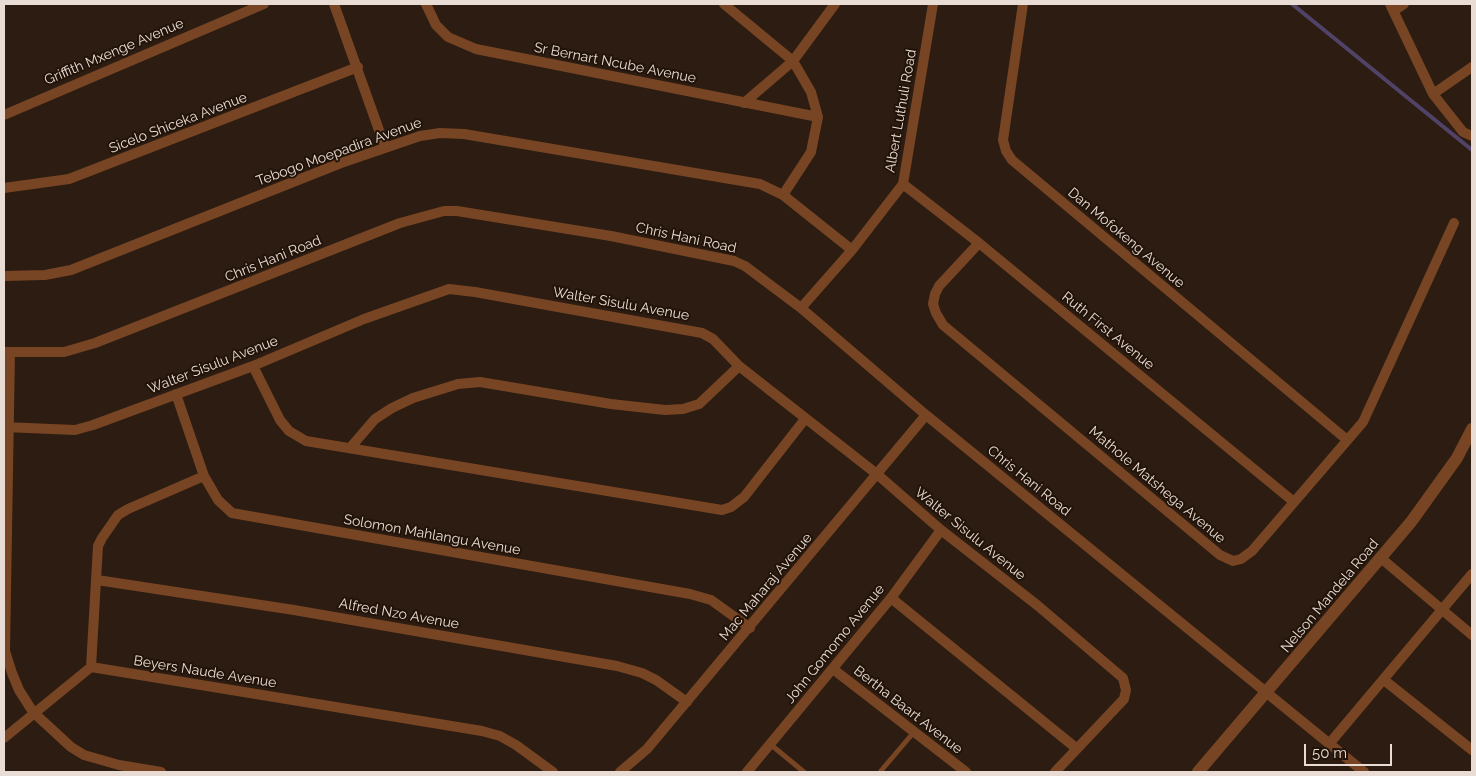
<!DOCTYPE html>
<html>
<head>
<meta charset="utf-8">
<style>
	body { margin:0 }
	#map { position:relative; width:1476px; height:776px; overflow:hidden; background:#2c1c11; font-family:Raleway,sans-serif }
	canvas { display:block }
	.frame { position:absolute; inset:0; border:5px solid #e8dcd5; pointer-events:none }
	.scale { position:absolute; left:1304px; top:744px; width:88px; height:22px; box-sizing:border-box; border:2px solid #e8dcd5; border-top:0; padding-left:6px; font-size:15px; line-height:18px; white-space:nowrap; color:#e8dcd5; -webkit-text-stroke:4px #221308; paint-order:stroke }
</style>
</head>
<body>
<div id="map">
<canvas width="1476" height="776"></canvas>
<div class="frame"></div>
<div class="scale">50 m</div>
</div>
<script>
const ctx = document.querySelector('canvas').getContext('2d');
ctx.lineJoin = 'round';
function toPath(rows) {
  const path = new Path2D();
  for (const r of rows) {
    path.moveTo(r[0], r[1]);
    for (let i = 2; i < r.length; i += 2) path.lineTo(r[i], r[i + 1]);
  }
  return path;
}
function trace(path, color, width, dash) {
  ctx.strokeStyle = color;
  ctx.lineWidth = width;
  ctx.lineCap = dash ? 'butt' : 'round';
  ctx.setLineDash(dash || []);
  ctx.stroke(path);
}
function label(font, color, halo, rows, align = 'center') {
  ctx.font = font + ' Raleway,sans-serif';
  ctx.lineWidth = 4;
  ctx.setLineDash([]);
  ctx.textBaseline = 'middle';
  ctx.strokeStyle = halo;
  ctx.fillStyle = color;
  for (const [text, x, y, turn = 0] of rows) {
    ctx.save();
    ctx.translate(x, y);
    ctx.rotate((+turn || 0) * Math.PI / 180);
    ctx.textAlign = isNaN(turn) ? turn : align;
    if (halo) ctx.strokeText(text, 0, 0);
    ctx.fillText(text, 0, 0);
    ctx.restore();
  }
}
const stream = toPath([
	[1292,4,1472,150]
]);
const service = toPath([
	[770,744,804,772],
	[880,772,914,732]
]);
const minor = toPath([
	[334,4,385,147],
	[426,4,436,25,448,37,476,49,818,117],
	[724,4,793,61,811,92,818,117,811,152,783,195],
	[1023,4,1003,140,1006,151,1012,160,1346,439],
	[1390,4,1433,94,1463,132,1472,136],
	[1394,11,1404,4],
	[1433,94,1472,67],
	[744,103,793,61,835,4],
	[4,115,264,4],
	[903,184,979,243,1294,502],
	[4,188,69,179,358,67],
	[979,243,939,286,935,294,933,304,936,313,943,325,1220,555,1233,561,1241,559,1252,551,1363,422,1454,223],
	[4,276,45,275,71,270,341,163,420,136,440,133,464,134,760,184,783,195,852,250],
	[801,308,852,250,903,184,933,4],
	[4,352,64,352,95,343,400,223,444,211,457,211,611,236,734,261,745,266,801,308,926,415,1364,772],
	[10,352,5,651,12,673,19,690,33,712,71,747,84,755,119,765,161,772],
	[253,366,280,420,289,431,306,441,722,510,731,507,744,497,805,419],
	[176,394,204,476,218,500,232,513,690,594,711,600,750,628],
	[4,427,75,430,93,425,253,366,364,319,449,289,475,292,702,333,713,339,739,366,878,475,941,530,1037,605,1123,678,1126,690,1124,699,1055,772],
	[350,448,375,419,392,408,413,398,458,384,480,382,611,404,665,410,683,409,699,404,739,366],
	[1382,559,1472,635],
	[97,580,294,610,617,666,642,673,656,680,687,702],
	[891,598,1076,748],
	[91,667,482,731,500,736,516,745,553,772],
	[91,667,98,546,102,538,118,515,128,509,204,476],
	[833,669,966,772],
	[1384,680,1472,750],
	[4,738,91,667],
	[1329,744,1472,574],
	[620,772,647,749,926,415],
	[747,772,891,598,941,530]
]);
const tertiary = toPath([
	[1198,772,1411,522,1457,458,1472,429]
]);
const streetNames = [
	["Griffith Mxenge Avenue",114,52,-23],
	["Sr Bernart Ncube Avenue",615,63,11],
	["Albert Luthuli Road",901,111,-80],
	["Sicelo Shiceka Avenue",178,123,-21],
	["Tebogo Moepadira Avenue",339,152,-20],
	["Chris Hani Road",686,238,12],
	["Dan Mofokeng Avenue",1126,238,40],
	["Chris Hani Road",273,259,-22],
	["Walter Sisulu Avenue",621,304,10],
	["Ruth First Avenue",1108,331,39],
	["Walter Sisulu Avenue",213,365,-21],
	["Chris Hani Road",1029,481,39],
	["Mathole Matshega Avenue",1157,485,40],
	["Walter Sisulu Avenue",970,534,39],
	["Solomon Mahlangu Avenue",432,535,10],
	["Mac Maharaj Avenue",766,587,-50],
	["Nelson Mandela Road",1330,596,-50],
	["Alfred Nzo Avenue",399,614,10],
	["John Gomomo Avenue",835,644,-51],
	["Beyers Naude Avenue",205,672,9],
	["Bertha Baart Avenue",908,710,38]
];
trace(stream, '#514267', 4);
trace(service, '#774523', 5);
trace(minor, '#774523', 10);
trace(tertiary, '#774523', 12);
label('14px', '#e8dcd5', '#221308', streetNames);
</script>
</body>
</html>
